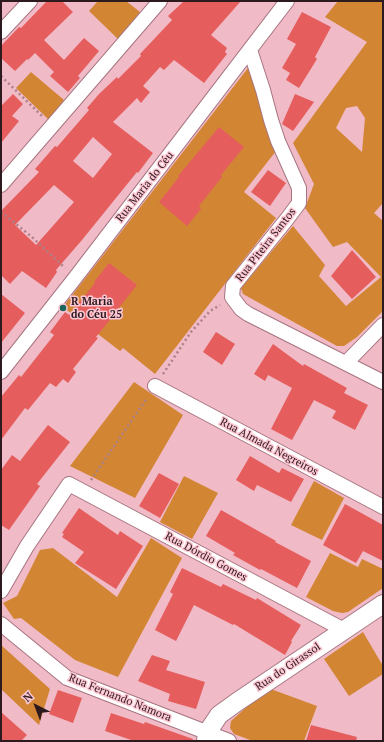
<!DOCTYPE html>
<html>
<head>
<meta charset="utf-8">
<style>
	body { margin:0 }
	#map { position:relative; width:384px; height:742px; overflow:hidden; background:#f0bac6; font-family:"PT Serif",serif }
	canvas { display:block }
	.frame { position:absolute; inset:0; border:2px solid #2d1a1f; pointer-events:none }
	.north { position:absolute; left:16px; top:686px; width:40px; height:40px; -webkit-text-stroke:3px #fdc7d3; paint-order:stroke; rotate:318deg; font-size:11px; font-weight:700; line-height:16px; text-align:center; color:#2d1a1f }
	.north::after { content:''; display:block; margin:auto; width:14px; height:18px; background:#2d1a1f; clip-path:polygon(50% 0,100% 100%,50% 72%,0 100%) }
</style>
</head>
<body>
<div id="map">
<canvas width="384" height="742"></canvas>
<div class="frame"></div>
<div class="north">N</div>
</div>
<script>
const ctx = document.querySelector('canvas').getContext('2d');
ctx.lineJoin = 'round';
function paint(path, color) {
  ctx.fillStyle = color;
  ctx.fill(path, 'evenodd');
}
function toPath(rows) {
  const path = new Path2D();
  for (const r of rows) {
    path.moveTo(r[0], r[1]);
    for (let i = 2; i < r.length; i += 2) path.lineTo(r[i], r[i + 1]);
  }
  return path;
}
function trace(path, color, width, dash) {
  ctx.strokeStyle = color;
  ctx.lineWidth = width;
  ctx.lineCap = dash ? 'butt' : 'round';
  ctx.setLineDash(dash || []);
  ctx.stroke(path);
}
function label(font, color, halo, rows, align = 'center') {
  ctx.font = font + ' "PT Serif",serif';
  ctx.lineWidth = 3;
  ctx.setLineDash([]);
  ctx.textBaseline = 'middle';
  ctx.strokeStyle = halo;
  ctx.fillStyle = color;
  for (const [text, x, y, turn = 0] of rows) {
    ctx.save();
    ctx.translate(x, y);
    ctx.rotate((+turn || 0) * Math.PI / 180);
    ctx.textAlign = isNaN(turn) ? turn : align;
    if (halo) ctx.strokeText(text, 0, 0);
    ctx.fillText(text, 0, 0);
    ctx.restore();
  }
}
const green = toPath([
	[98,1,126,1,140,12,118,39,89,11],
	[338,1,383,1,383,203,374,213,383,221,383,311,357,337,344,346,337,346,243,294,241,288,293,226,325,265,319,276,346,306,381,277,347,242,333,247,305,208,314,184,293,143,367,42,325,17],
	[357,106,365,118,362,152,336,128,346,108],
	[248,68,276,151,244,192,276,218,155,374,123,348,120,351,63,307],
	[31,72,64,100,49,120,16,88],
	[134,382,183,415,135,498,70,466],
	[184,476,218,493,192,539,160,522],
	[314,481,344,498,322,540,291,525],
	[151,538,182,558,118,677,75,660,21,618,14,619,3,603,17,596,40,550,53,548,117,597],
	[330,553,358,567,362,559,383,569,383,588,348,612,342,613,333,611,306,597],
	[363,632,383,666,383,674,349,696,324,659],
	[1,645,50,689,39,725,1,689],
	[268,688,317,706,304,741,253,741,234,734,230,728,231,721]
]);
const building = toPath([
	[47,1,62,1,73,12,44,40,64,60,84,38,99,51,78,76,80,78,68,92,50,76,54,72,35,53,28,60,27,59,15,71,1,58,1,46,19,27,21,28],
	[184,1,241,1,211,35,227,48,225,52,227,54,204,83,174,60,164,70,160,67,143,86,150,92,141,103,137,98,113,122,153,153,138,173,137,172,82,240,56,270,57,272,46,288,22,271,10,284,1,275,1,211,39,172,35,169,55,146,57,147,89,110,87,108,99,94,117,77,118,79,141,56,140,54,172,20,168,16],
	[93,137,112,154,93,178,73,161],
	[54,185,74,202,36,245,15,225],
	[302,12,331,27,315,57,317,59,299,88,286,80,290,73,282,68,296,44,287,39],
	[13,94,23,104,12,116,19,121,1,143,1,106],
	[295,94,314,102,293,131,282,124],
	[219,127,244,147,221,175,222,177,199,206,201,209,187,226,159,202,179,177,178,176],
	[268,170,286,183,270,206,251,192],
	[352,250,376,277,352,299,331,276],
	[109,263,137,285,117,310,118,310,96,337,98,338,73,369,76,372,68,383,63,379,56,387,50,383,28,410,25,408,1,440,1,397,19,375,21,377,54,335,50,332,65,312,69,315,95,283,94,282],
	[1,294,25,313,1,343],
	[216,332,235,344,222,365,203,352],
	[273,344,303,366,304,364,347,388,344,393,368,405,355,430,332,418,336,411,314,400,292,440,271,429,292,388,268,375,265,381,254,374],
	[48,425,70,442,37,484,40,486,9,530,1,525,1,470,12,455,20,461],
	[250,456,279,473,282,468,304,479,291,502,257,485,254,491,236,480],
	[159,473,179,484,160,518,139,506],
	[345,504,383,525,383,561,363,551,356,563,323,545],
	[79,508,118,535,120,531,143,546,116,589,75,563,84,552,62,537,64,534,62,533],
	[221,510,276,541,275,542,311,561,297,588,261,569,260,570,233,555,235,553,206,536],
	[182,568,221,587,223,584,256,600,257,598,301,625,291,641,292,642,285,655,234,624,233,625,194,605,176,641,155,630,173,594,170,592],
	[152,655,170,661,166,670,205,682,196,709,168,701,170,694,138,681],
	[58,690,82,698,73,723,49,714],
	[1,712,27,735,21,741,1,741],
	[111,713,144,724,145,722,193,739,192,741,134,741,105,731],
	[311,725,357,737,356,741,306,741]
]);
const path = toPath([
	[1,76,42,116],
	[1,212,32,237,65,268],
	[163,374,191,332,210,311,220,305],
	[91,480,147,398]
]);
const minor = toPath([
	[1,32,30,1],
	[250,50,263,90,271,120,278,141,299,188,299,203,287,219,233,286,232,297,241,309,248,314,383,382],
	[1,185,160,1],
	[346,363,383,325],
	[1,372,75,278,287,1],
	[155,386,383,507],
	[1,591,27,546,69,484,344,630],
	[1,624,67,678,229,741]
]);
const tertiary = toPath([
	[206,741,207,733,219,715,237,702,383,604]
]);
const markers = [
	[63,308,4,"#1c655c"]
];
const streetNames = [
	["Rua Maria do Céu",145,187,-52],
	["Rua Piteira Santos",266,245,-52],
	["Rua Almada Negreiros",269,447,28],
	["Rua Dórdio Gomes",206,557,28],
	["Rua do Girassol",288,667,-34],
	["Rua Fernando Namora",120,698,22]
];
const poiNames = [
	["R Maria",71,302],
	["do Céu 25",71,315]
];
paint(green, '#d28533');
paint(building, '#e55e5d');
trace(minor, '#a67580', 16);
trace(tertiary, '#a67580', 20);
trace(path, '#aa808a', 2.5, [2, 3]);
trace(minor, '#fff', 14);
trace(tertiary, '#fff', 18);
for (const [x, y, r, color] of markers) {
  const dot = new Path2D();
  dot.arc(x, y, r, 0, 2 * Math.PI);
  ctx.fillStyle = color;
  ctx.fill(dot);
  trace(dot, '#fdc7d3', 1.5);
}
label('11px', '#2d1a1f', '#fdc7d3', streetNames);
label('bold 11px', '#2d1a1f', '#fdc7d3', poiNames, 'left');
</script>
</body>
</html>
